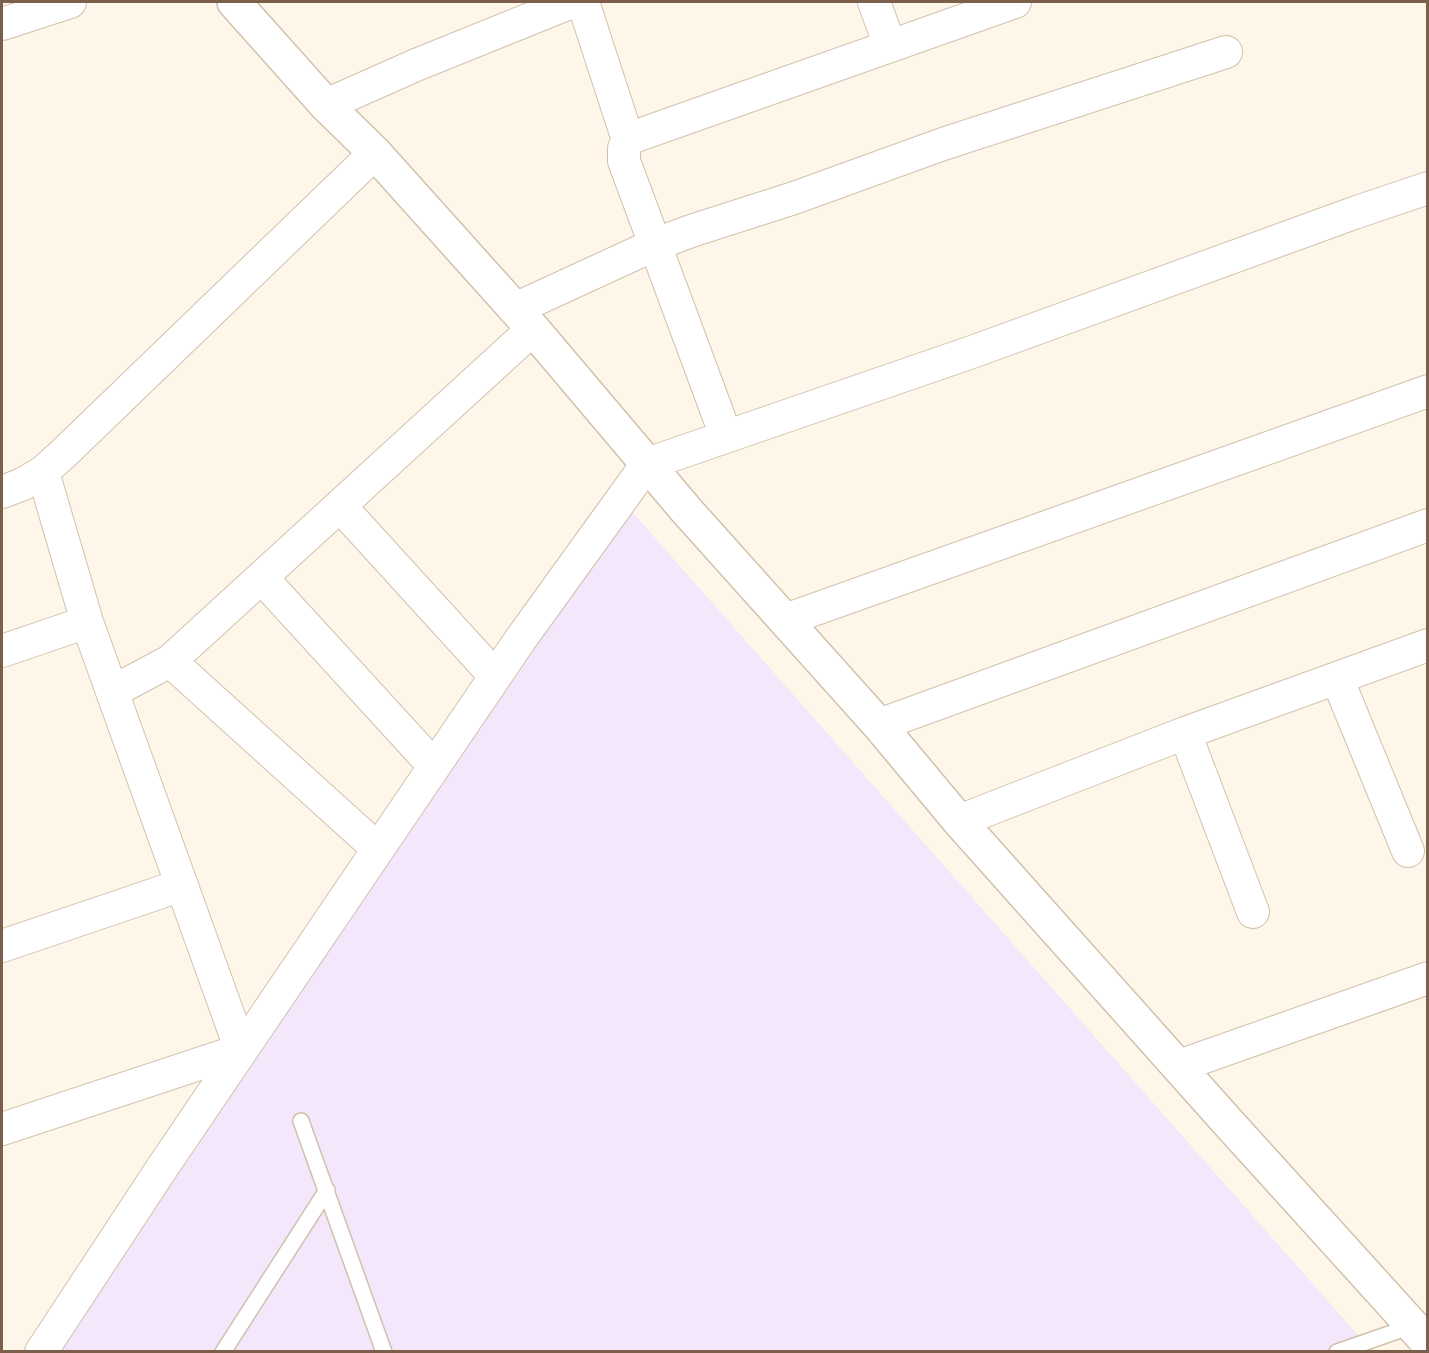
<!DOCTYPE html>
<html>
<head>
<meta charset="utf-8">
<style>
	body { margin:0 }
	#map { position:relative; width:1429px; height:1353px; overflow:hidden; background:#fef7e9; font-family:Roboto,sans-serif }
	canvas { display:block }
	.frame { position:absolute; inset:0; border:3px solid #7c5f4a; pointer-events:none }
</style>
</head>
<body>
<div id="map">
<canvas width="1429" height="1353"></canvas>
<div class="frame"></div>
</div>
<script>
const ctx = document.querySelector('canvas').getContext('2d');
ctx.lineJoin = 'round';
function paint(path, color) {
  ctx.fillStyle = color;
  ctx.fill(path, 'evenodd');
}
function toPath(rows) {
  const path = new Path2D();
  for (const r of rows) {
    path.moveTo(r[0], r[1]);
    for (let i = 2; i < r.length; i += 2) path.lineTo(r[i], r[i + 1]);
  }
  return path;
}
function trace(path, color, width, dash) {
  ctx.strokeStyle = color;
  ctx.lineWidth = width;
  ctx.lineCap = dash ? 'butt' : 'round';
  ctx.setLineDash(dash || []);
  ctx.stroke(path);
}
const education = toPath([
	[626,505,1372,1351,59,1352,213,1110]
]);
const service = toPath([
	[301,1121,384,1352],
	[223,1352,327,1190],
	[1337,1352,1412,1326]
]);
const minor = toPath([
	[583,2,628,140],
	[874,2,890,46],
	[2,24,70,2],
	[326,105,416,65,572,2],
	[515,309,654,245,691,231,794,198,943,144,1226,52],
	[726,436,624,161,624,148,628,140,636,136,1015,2],
	[2,492,23,484,43,472,64,453,375,153],
	[340,506,495,676],
	[262,578,434,766],
	[785,620,1428,391],
	[2,651,87,622],
	[170,661,378,849],
	[1337,678,1408,851],
	[112,692,170,661,533,329],
	[879,725,1428,525],
	[1185,733,1253,912],
	[959,821,1185,733,1428,645],
	[2,946,182,885],
	[1179,1066,1428,978],
	[2,1129,241,1050,87,622,43,472],
	[41,1352,162,1168,520,640,647,464,972,352,1354,213,1428,188]
]);
const tertiary = toPath([
	[234,2,326,105,375,153,533,329,687,511,879,725,959,821,1225,1119,1428,1343]
]);
paint(education, '#f4e6fb');
trace(service, '#d2c0ad', 18);
trace(minor, '#d2c0ad', 34);
trace(tertiary, '#d2c0ad', 36);
trace(service, '#fff', 15);
trace(minor, '#fff', 32);
trace(tertiary, '#fff', 33);
</script>
</body>
</html>
